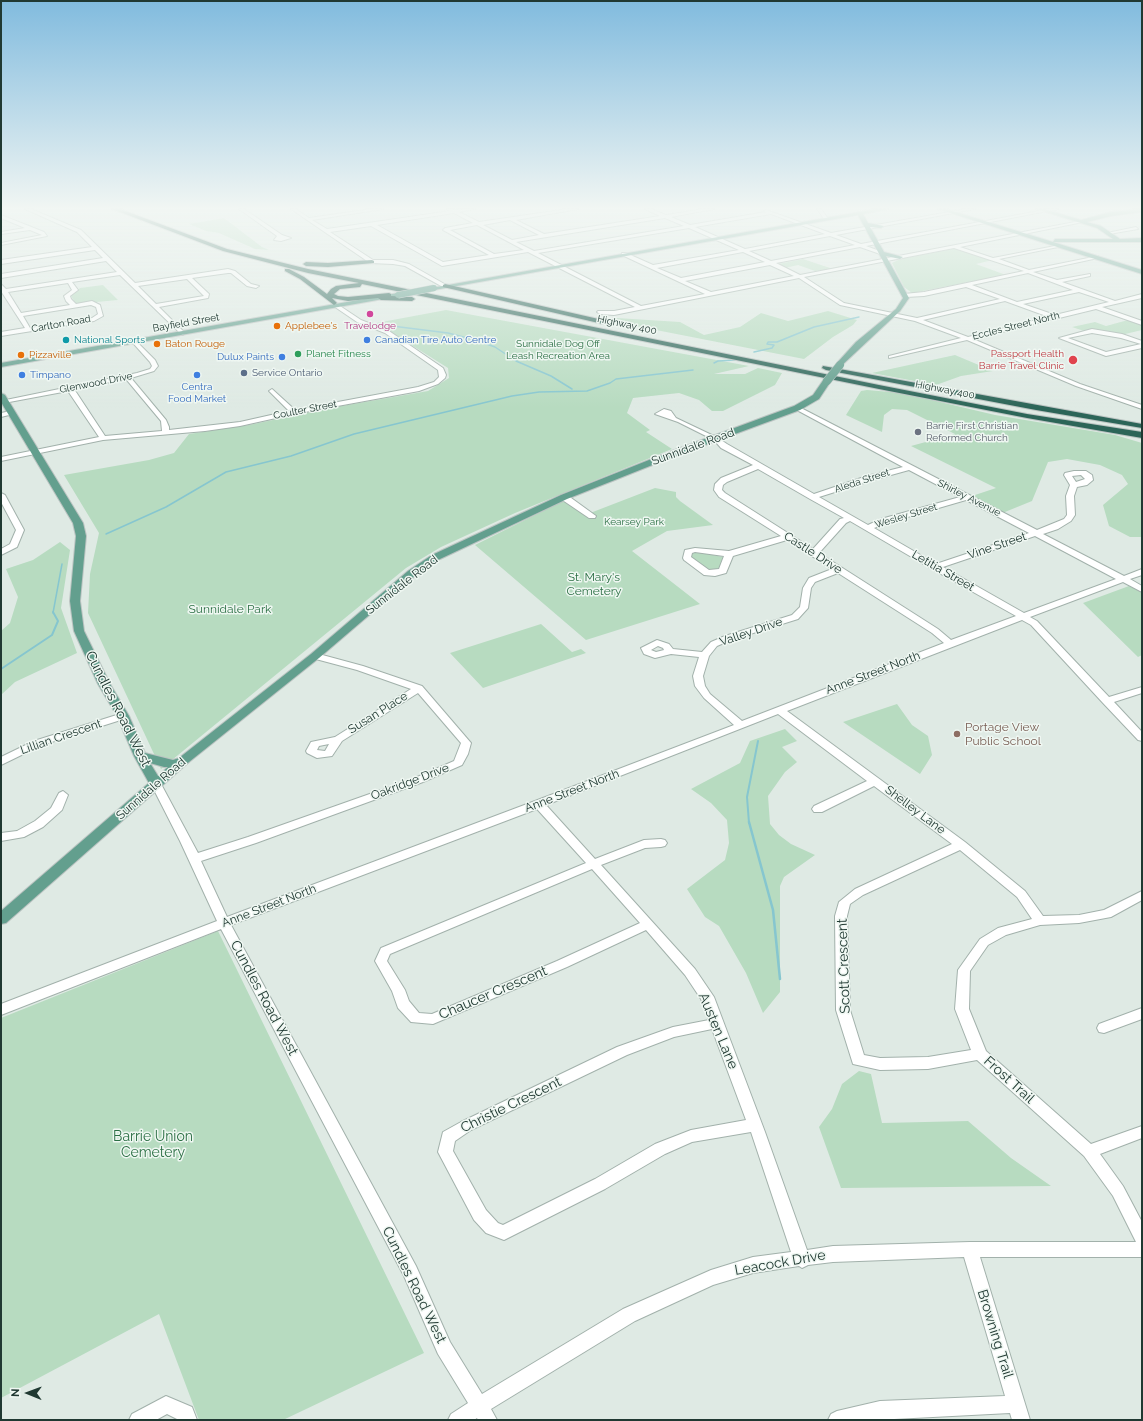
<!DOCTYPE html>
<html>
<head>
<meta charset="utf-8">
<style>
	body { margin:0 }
	#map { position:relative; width:1143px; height:1421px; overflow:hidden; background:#dfeae4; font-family:Raleway,sans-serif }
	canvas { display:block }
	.frame { position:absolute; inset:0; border:2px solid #203932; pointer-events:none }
	.north { position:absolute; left:8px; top:1373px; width:40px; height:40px; -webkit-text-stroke:3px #eff7f2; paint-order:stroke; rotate:271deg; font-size:11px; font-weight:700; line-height:16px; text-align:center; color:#203932 }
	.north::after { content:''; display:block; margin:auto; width:14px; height:18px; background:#203932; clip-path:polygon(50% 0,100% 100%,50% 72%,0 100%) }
</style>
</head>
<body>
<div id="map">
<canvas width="1143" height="1421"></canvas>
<div class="frame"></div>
<div class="north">N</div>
</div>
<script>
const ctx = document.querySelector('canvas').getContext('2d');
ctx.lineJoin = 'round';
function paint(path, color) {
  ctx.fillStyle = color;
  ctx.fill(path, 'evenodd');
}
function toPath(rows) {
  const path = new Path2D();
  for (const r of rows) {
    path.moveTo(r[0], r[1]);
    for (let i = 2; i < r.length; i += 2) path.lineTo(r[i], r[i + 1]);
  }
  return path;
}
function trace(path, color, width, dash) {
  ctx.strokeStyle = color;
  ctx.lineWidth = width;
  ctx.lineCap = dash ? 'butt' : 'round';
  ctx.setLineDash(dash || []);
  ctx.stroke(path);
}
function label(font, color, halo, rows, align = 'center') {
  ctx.font = font + ' Raleway,sans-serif';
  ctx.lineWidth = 3;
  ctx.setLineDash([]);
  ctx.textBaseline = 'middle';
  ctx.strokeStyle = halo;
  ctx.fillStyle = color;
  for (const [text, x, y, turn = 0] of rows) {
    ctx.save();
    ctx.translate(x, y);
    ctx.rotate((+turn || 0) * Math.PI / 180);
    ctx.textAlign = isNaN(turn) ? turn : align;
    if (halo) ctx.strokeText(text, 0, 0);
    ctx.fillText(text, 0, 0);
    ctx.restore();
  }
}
const green = toPath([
	[224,218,262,247,269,250,255,249,219,233,206,231,189,224],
	[957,248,993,260,976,264,1006,275,912,293,904,287,892,263,900,259],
	[803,259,830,268,830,270,815,271,798,265,785,268,778,264],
	[103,285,118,300,76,304,71,296,80,288],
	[446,310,749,366,714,374,745,374,758,368,782,373,775,385,723,411,712,411,699,400,679,393,633,398,627,413,650,430,646,432,672,449,515,513,441,547,406,568,161,769,88,613,90,574,99,533,64,475,149,460,174,453,189,434,249,425,330,408,428,391,449,378,448,368,389,331,371,324],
	[828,311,857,320,853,325,833,337,804,359,610,321,617,318,680,322,704,335,740,327,761,313,788,321],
	[1128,320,1142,325,1142,330,1121,335,1089,330,1084,331,1072,327,1095,322,1106,326],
	[955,355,993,371,961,376,936,385,872,373],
	[867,390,902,393,995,415,1115,435,1142,443,1142,537,1130,537,1109,526,1103,505,1128,484,1122,475,1100,465,1067,459,1048,462,1032,501,1000,514,969,497,996,488,911,446,955,434,907,410,892,409,884,415,882,432,846,415,861,391],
	[655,488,676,492,676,497,680,501,713,525,667,531,632,551,700,604,586,640,475,545,567,499,585,515],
	[60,542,70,550,61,608,77,653,15,682,1,695,1,631,10,623,18,597,6,569,33,560],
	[698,552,723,557,721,570,710,571,690,557,692,553],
	[1129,586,1142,593,1142,655,1138,657,1083,603],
	[541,624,572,652,581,649,586,653,483,688,450,653],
	[897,704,912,725,928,736,932,755,920,774,843,722],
	[785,729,797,741,782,747,797,762,785,772,768,796,770,824,779,835,791,844,815,855,784,877,780,886,780,992,763,1013,746,973,719,926,705,917,687,889,725,860,729,843,727,820,711,803,691,789,740,763,750,741],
	[218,931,424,1353,283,1420,199,1420,159,1314,1,1398,1,1018],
	[859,1071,871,1074,882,1123,968,1121,1011,1158,1051,1186,841,1188,819,1127,832,1109,842,1084]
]);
const streamFar2 = toPath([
	[368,323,448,333,475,340,495,347,516,361,551,376,572,389],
	[754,352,772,348,774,345,767,344,768,342,777,342,814,327,859,317],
	[714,363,718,361,735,360],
	[106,534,166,507,226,472,291,456,354,434,512,396,539,392,587,391,610,383,616,379,693,370],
	[53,613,62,564]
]);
const streamFar1 = toPath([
	[1,669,52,635,58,621,53,612],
	[749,823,747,797,758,741]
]);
const stream = toPath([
	[749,822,773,910,780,979]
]);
const minor = toPath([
	[25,209,31,209,81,230,135,283,228,269,235,271,251,284,259,286,256,288,247,286,231,273,228,273,192,278,209,294,208,298,159,307,184,332,184,334,182,335,120,275,72,282,78,290,70,296,71,299,76,304,92,301,100,305,103,316,94,321,1,336,1,332,25,328,1,291,1,284,6,289,117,272,106,261,1,278,1,274,103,258,95,250,1,264,1,260,92,247,77,232,25,209],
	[187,279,204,296,156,304,138,286,187,279],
	[68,283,72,290,64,296,66,301,70,305,21,313,8,292,68,283],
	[91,305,96,307,98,314,92,318,30,328,23,316,91,305],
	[239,209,244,209,282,235,291,238,281,241,274,240,277,236,239,209],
	[291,209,296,209,309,218,372,209,383,209,312,220,327,229,450,211,447,209,455,210,475,209,459,212,479,222,568,209,578,209,516,220,544,234,660,216,645,209,651,209,666,215,704,209,714,209,671,217,690,225,766,212,764,211,766,210,831,233,966,209,975,209,836,235,861,244,1050,209,1058,209,866,246,885,253,883,255,860,247,776,263,800,275,1085,220,1083,222,960,247,993,258,1060,245,1058,247,999,259,1029,270,1098,256,1098,258,1033,272,1057,280,1090,274,1090,276,1062,282,1115,301,1142,294,1142,298,1102,307,1142,321,1142,325,1096,309,973,339,1080,384,1142,405,1142,409,1076,386,967,340,889,358,889,356,961,338,915,321,840,305,799,278,614,315,600,314,597,312,598,311,614,311,635,307,528,252,442,266,371,226,330,232,373,260,393,260,409,264,448,286,443,287,405,266,393,264,370,263,291,209],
	[454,213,473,223,445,228,443,230,489,255,443,262,377,225,454,213],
	[771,214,825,234,745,249,695,227,771,214],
	[665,218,684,226,534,251,516,242,665,218],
	[510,220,539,235,512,240,483,225,510,220],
	[477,225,524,250,494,254,450,230,477,225],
	[689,228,739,250,653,265,626,253,622,253,622,255,705,294,641,306,538,253,689,228],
	[830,236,855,245,771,261,749,251,830,236],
	[954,248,1024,271,924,292,904,294,903,295,906,297,924,296,966,287,1000,299,917,318,844,303,804,277,954,248],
	[743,252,765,262,681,278,657,268,743,252],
	[770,265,794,276,711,292,685,281,770,265],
	[1028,273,1073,290,1017,302,972,285,1028,273],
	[1079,292,1109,302,1055,315,1023,304,1079,292],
	[1005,301,1049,317,968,337,923,320,1005,301],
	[817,209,821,209,829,220,825,220,817,209],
	[1,215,44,232,47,236,1,245,1,243,42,235,30,230,1,234,1,232,25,228,1,218,1,215],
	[1136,227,1138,229,1109,234,1107,233,1136,227],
	[337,304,361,320,389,331,443,368,446,375,445,378,438,384,419,391,294,414,240,426,205,431,103,440,1,461,1,457,99,437,68,391,4,403,1,401,137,373,150,369,152,366,150,362,133,343,132,342,135,340,155,360,158,366,154,371,131,378,166,420,169,427,169,430,240,422,289,411,269,391,272,389,295,410,418,387,434,382,439,377,438,370,385,333,357,322,335,307,335,305,337,304],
	[126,379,161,421,162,431,105,436,74,389,126,379],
	[1092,329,1122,334,1142,341,1142,348,1106,356,1059,338,1092,329],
	[1092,333,1121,338,1141,344,1106,352,1068,338,1092,333],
	[795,407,799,407,1037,530,1064,519,1067,515,1066,496,1070,485,1064,475,1065,473,1074,471,1086,471,1092,475,1093,480,1087,485,1077,487,1074,496,1075,515,1071,521,1058,529,1043,534,1124,576,1142,569,1142,575,1130,579,1142,586,1142,592,1123,582,1030,617,1037,621,1109,697,1142,687,1142,693,1114,702,1142,732,1142,741,1138,740,1103,703,1031,625,1022,620,787,711,965,842,1025,891,1043,916,1079,915,1104,910,1142,891,1142,900,1111,917,1079,923,1040,925,1006,935,988,945,970,971,969,1009,986,1051,1091,1144,1142,1126,1142,1138,1100,1154,1123,1186,1142,1222,1142,1257,980,1257,1030,1420,1012,1420,1010,1413,875,1420,828,1420,831,1414,837,1411,880,1401,1005,1396,964,1257,833,1262,808,1265,802,1268,799,1266,753,1273,713,1285,635,1321,491,1409,497,1420,478,1420,477,1418,474,1420,448,1420,451,1414,468,1403,438,1354,404,1276,221,929,1,1015,1,1004,217,921,180,841,151,784,152,782,160,782,161,784,198,853,248,837,415,778,454,761,461,743,418,693,342,741,332,756,317,758,307,753,306,751,311,742,335,737,411,689,357,670,312,658,310,656,312,654,315,653,363,666,422,686,471,743,468,754,462,765,423,782,256,843,201,861,227,917,535,801,734,725,704,698,695,686,693,676,699,657,671,654,655,658,644,654,641,648,657,640,669,644,673,649,702,652,711,642,725,636,792,615,800,607,803,588,809,578,832,569,787,540,733,556,726,573,715,576,704,575,684,560,683,558,685,550,695,548,729,551,781,536,719,497,714,490,715,484,721,478,753,465,721,448,714,440,678,422,655,414,664,409,671,411,676,418,718,438,727,444,814,494,867,476,903,467,795,409,795,407],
	[758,469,810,499,844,518,840,519,813,549,725,493,722,490,723,485,727,482,758,469],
	[909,470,960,497,881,519,868,525,819,497,873,480,909,470],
	[1081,475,1085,479,1076,482,1072,476,1081,475],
	[966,500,1029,533,936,564,874,528,887,523,966,500],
	[850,521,932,569,1016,616,951,640,938,629,819,553,846,523,850,521],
	[1035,536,1116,579,1024,613,943,567,1035,536],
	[695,552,724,556,719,569,709,570,691,557,692,553,695,552],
	[838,573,932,633,944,643,742,721,710,694,705,686,703,676,709,656,717,646,731,640,798,619,808,608,811,588,815,582,838,573],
	[658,646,663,648,664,650,656,652,651,650,658,646],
	[778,714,867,781,814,806,812,809,814,812,822,812,874,786,952,844,855,889,839,902,835,916,836,1010,853,1064,880,1070,928,1069,977,1060,1084,1156,1113,1196,1136,1242,970,1242,833,1246,807,1250,765,1132,714,997,695,969,601,865,645,848,661,847,665,846,667,843,665,840,661,839,644,840,595,859,546,805,778,714],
	[329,744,325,751,317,750,319,746,329,744],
	[537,809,586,863,381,948,375,961,392,991,398,1008,411,1022,433,1024,567,967,646,930,685,975,701,999,709,1020,673,1027,617,1047,461,1122,443,1132,438,1152,474,1220,486,1233,504,1240,605,1189,665,1154,692,1142,751,1132,791,1252,753,1257,711,1270,623,1309,482,1394,450,1342,416,1266,231,925,537,809],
	[960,850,1017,897,1032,919,998,928,980,939,958,970,955,1009,971,1050,928,1057,880,1058,864,1055,850,1010,847,916,850,904,863,895,960,850],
	[592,869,640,923,557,961,432,1014,419,1013,409,1001,405,990,387,961,390,954,592,869],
	[712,1029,746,1120,691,1130,655,1144,595,1179,503,1225,498,1223,486,1210,453,1151,455,1141,471,1130,627,1055,674,1037,712,1029],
	[11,411,14,413,13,414,1,417,1,413,11,411],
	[1,493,5,495,24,530,17,547,1,555,1,549,10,544,16,530,1,502,1,493],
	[561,495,567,495,596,516,595,518,589,518,561,499,561,495],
	[123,713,127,714,128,716,127,718,42,745,1,765,1,757,34,741,123,713],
	[63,791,68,795,62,810,43,827,24,837,1,841,1,833,17,831,35,821,51,808,59,793,63,791],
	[1142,1008,1142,1019,1104,1033,1099,1032,1097,1028,1099,1024,1142,1008],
	[166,1396,192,1407,197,1420,179,1420,167,1414,156,1420,129,1420,132,1414,166,1396]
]);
const major = toPath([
	[876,209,888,209,863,214,868,223,884,226,881,228,870,227,884,252,903,257,900,259,886,256,909,298,900,311,840,367,836,365,837,363,856,342,896,309,903,298,858,215,434,290,431,288,876,209],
	[938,209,946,209,1053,242,1055,239,1113,239,1097,228,1036,209,1044,209,1081,220,1111,212,1142,209,1142,212,1111,216,1087,222,1101,226,1120,239,1142,238,1142,242,1053,242,1142,270,1142,274,938,209],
	[398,293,400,294,400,296,1,367,1,363,398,293],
	[824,379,831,381,819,399,800,410,670,458,567,499,440,559,416,575,319,658,189,762,6,923,1,924,1,911,149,783,134,756,117,716,98,684,74,631,70,601,76,536,73,523,1,402,1,393,5,395,83,523,86,536,80,601,84,631,110,684,129,716,145,753,173,760,179,758,311,654,408,571,432,555,561,495,664,454,794,406,813,395,824,379],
	[150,763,164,767,168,767,158,776,150,763]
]);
const highway = toPath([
	[112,209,120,209,227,249,308,269,879,385,1027,414,1142,432,1142,438,1027,418,879,389,362,284,360,287,340,289,334,294,338,296,348,297,389,293,391,294,391,296,412,297,415,299,412,301,381,300,378,298,348,301,332,298,337,303,334,305,300,279,285,271,285,269,289,269,304,277,327,294,331,289,336,286,359,283,308,273,223,251,112,209],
	[372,260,374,261,374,263,328,267,306,266,303,264,306,262,328,263,372,260],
	[445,284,603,320,606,322,603,324,443,287,443,285,445,284],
	[823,366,1142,424,1142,428,1036,410,826,370,822,368,823,366]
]);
const majorBridgeFar1 = toPath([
	[398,295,434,288]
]);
const majorBridge = toPath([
	[827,381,840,365]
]);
const markers = [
	[370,314,4,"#d1479c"],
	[277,326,4,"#e8710a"],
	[66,340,4,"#0f9aa8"],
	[367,340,4,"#3f7fe0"],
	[157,344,4,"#e8710a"],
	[298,354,4,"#2e9e5b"],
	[21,355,4,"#e8710a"],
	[282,357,4,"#3f7fe0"],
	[1073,360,5,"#e0444e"],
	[244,373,4,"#5c6f8a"],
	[22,375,4,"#3f7fe0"],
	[197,375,4,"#3f7fe0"],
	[918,432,4,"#6b7280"],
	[957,734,4,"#8d6e63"]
];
const farStreetnames = [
	["Bayfield Street",186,323,-10],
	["Carlton Road",61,324,-10],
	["Highway 400",627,325,12],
	["Eccles Street North",1016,326,-14],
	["Glenwood Drive",96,383,-11],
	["Highway 400",945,390,11],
	["Coulter Street",305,410,-11],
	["Aleda Street",862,481,-18],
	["Shirley Avenue",969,498,27],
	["Wesley Street",906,516,-17]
];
const farFoodnames = [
	["Applebee's",285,326],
	["Baton Rouge",165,344],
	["Pizzaville",29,355]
];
const farHotelnames = [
	["Travelodge",370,326]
];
const farCulturenames = [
	["National Sports",74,340]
];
const farShopnames = [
	["Canadian Tire Auto Centre",375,340],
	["Dulux Paints",274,357,"right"],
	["Timpano",30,375],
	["Centra",197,387,"center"],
	["Food Market",197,399,"center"]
];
const farParknames = [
	["Sunnidale Dog Off",558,344],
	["Leash Recreation Area",558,356],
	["Kearsey Park",634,522]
];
const farLeisurenames = [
	["Planet Fitness",306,354]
];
const farHealthnames = [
	["Passport Health",1064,354],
	["Barrie Travel Clinic",1064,366]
];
const farServicenames = [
	["Service Ontario",252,373]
];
const farWorshipnames = [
	["Barrie First Christian",926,426],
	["Reformed Church",926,438]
];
const streetNames = [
	["Sunnidale Road",693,447,-20],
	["Vine Street",997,546,-19],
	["Castle Drive",813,553,33],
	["Letitia Street",943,571,30],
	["Sunnidale Road",402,585,-38],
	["Valley Drive",751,632,-19],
	["Anne Street North",873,673,-21],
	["Susan Place",378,713,-32],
	["Lillian Crescent",61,737,-19],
	["Oakridge Drive",410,782,-21],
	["Sunnidale Road",151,789,-41],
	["Anne Street North",572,791,-21],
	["Shelley Lane",915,810,37],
	["Anne Street North",269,906,-21]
];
const parkNames = [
	["St. Mary's",594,577],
	["Cemetery",594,591],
	["Sunnidale Park",230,609]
];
const educationNames = [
	["Portage View",965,727],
	["Public School",965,741]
];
const nearStreetnames = [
	["Cundles Road West",118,709,63],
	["Scott Crescent",844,966,-92],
	["Chaucer Crescent",493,993,-23],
	["Cundles Road West",264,998,62],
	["Austen Lane",718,1031,67],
	["Frost Trail",1009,1080,42],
	["Christie Crescent",511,1105,-26],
	["Leacock Drive",780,1263,-10],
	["Cundles Road West",414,1285,64],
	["Browning Trail",995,1334,73]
];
const nearParknames = [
	["Barrie Union",153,1137],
	["Cemetery",153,1153]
];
paint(green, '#b7dbc0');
trace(streamFar2, '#86c6cf', 1.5);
trace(streamFar1, '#86c6cf', 2);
trace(stream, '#86c6cf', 2.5);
trace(minor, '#a2b1ab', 2);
trace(major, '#bcc4c2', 2);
trace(highway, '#bcc4c2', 2);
paint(minor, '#fff');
paint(major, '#639f8e');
paint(highway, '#2c6558');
trace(majorBridgeFar1, '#bcc4c2', 7, []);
trace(majorBridge, '#bcc4c2', 9, []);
trace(majorBridgeFar1, '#639f8e', 6);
trace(majorBridge, '#639f8e', 8);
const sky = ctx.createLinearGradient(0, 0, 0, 408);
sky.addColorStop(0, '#81bbde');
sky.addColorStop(0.51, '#f1f6f3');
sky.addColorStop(1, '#f1f6f300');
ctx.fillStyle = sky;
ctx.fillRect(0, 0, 1143, 408);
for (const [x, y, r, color] of markers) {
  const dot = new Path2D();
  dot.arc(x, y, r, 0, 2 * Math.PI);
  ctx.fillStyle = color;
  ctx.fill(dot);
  trace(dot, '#eff7f2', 1.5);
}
label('10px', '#203932', '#eff7f2', farStreetnames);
label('10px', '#c56008', '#eff7f2', farFoodnames, 'left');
label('10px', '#b23c85', '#eff7f2', farHotelnames);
label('10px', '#0d838f', '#eff7f2', farCulturenames, 'left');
label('10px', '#366cbe', '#eff7f2', farShopnames, 'left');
label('10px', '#2b6f44', '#eff7f2', farParknames);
label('10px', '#27864d', '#eff7f2', farLeisurenames, 'left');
label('10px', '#be3a42', '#eff7f2', farHealthnames, 'right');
label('10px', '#4e5e75', '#eff7f2', farServicenames, 'left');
label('10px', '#5b616d', '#eff7f2', farWorshipnames, 'left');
label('12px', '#203932', '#eff7f2', streetNames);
label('12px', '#2b6f44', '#eff7f2', parkNames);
label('12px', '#785e54', '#eff7f2', educationNames, 'left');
label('14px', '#203932', '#eff7f2', nearStreetnames);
label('14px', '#2b6f44', '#eff7f2', nearParknames);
</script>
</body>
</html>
